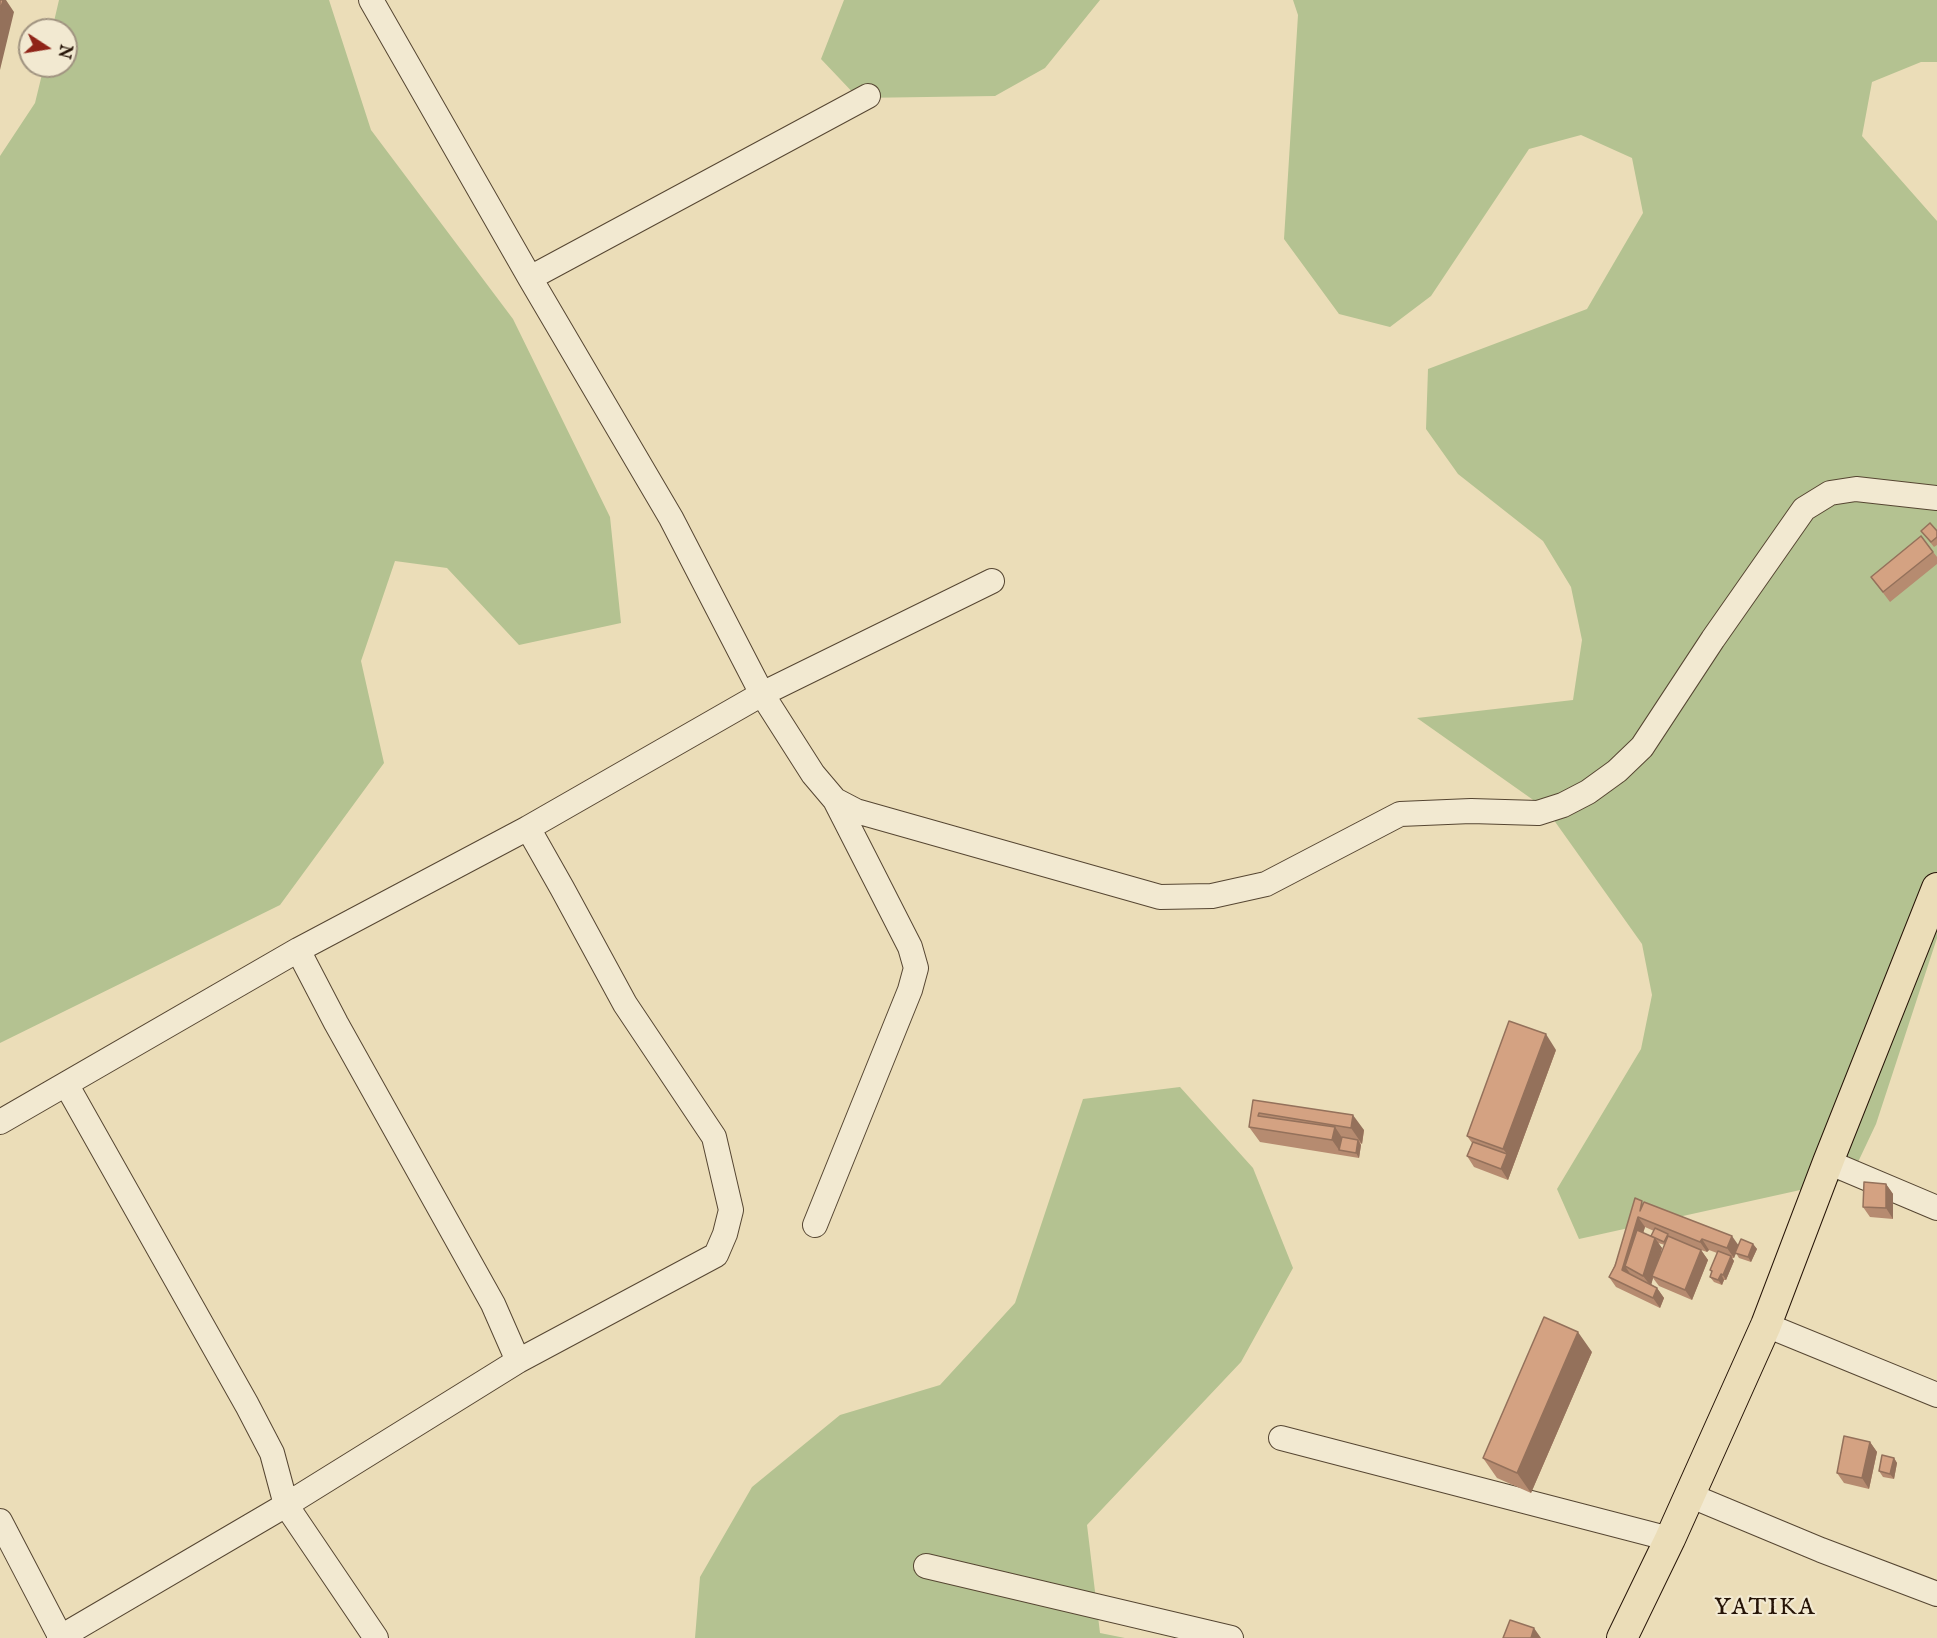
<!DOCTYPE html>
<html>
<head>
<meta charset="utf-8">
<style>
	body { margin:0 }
	#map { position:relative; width:1937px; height:1638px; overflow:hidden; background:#ebddb8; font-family:"IM FELL English",serif }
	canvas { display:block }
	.north { position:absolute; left:18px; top:18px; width:60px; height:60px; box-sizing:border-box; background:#f2e9d1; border:2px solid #a09380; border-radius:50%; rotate:102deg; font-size:16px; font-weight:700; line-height:24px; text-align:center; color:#251306 }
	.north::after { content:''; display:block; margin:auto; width:21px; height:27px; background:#8f2418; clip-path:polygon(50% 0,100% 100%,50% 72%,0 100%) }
</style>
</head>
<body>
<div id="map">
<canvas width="1937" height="1638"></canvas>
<div class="north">N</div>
</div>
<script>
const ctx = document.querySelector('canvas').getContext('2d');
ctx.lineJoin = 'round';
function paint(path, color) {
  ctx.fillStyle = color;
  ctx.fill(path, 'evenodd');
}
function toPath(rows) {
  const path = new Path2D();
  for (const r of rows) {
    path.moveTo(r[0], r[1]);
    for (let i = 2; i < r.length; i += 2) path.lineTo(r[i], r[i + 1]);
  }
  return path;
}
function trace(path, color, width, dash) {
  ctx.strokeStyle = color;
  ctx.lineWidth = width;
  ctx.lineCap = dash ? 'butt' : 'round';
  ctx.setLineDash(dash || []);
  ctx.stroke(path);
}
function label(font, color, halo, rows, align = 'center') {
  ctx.font = font + ' "IM FELL English",serif';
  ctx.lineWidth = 4.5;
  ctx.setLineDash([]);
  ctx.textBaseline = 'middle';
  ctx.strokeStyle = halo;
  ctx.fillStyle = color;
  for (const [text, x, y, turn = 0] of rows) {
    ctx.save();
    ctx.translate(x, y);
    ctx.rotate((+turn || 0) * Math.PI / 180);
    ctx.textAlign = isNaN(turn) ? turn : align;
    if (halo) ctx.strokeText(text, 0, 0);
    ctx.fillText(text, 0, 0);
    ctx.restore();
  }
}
const green = toPath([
	[59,0,329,0,371,130,513,319,610,517,621,623,519,645,447,568,395,561,361,661,384,763,280,905,0,1043,0,156,35,103,44,66,66,66,66,30,52,30],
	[844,0,1100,0,1045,68,995,96,858,98,821,59],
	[1293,0,1937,0,1937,62,1921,62,1872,82,1862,136,1937,221,1937,938,1876,1124,1850,1179,1579,1239,1557,1189,1641,1049,1652,995,1642,944,1546,809,1417,718,1573,700,1582,640,1571,587,1543,541,1458,474,1426,429,1428,369,1587,309,1643,213,1632,158,1581,135,1529,149,1431,296,1390,327,1339,314,1284,239,1298,15],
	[1180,1087,1253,1168,1293,1268,1241,1362,1087,1525,1100,1633,1125,1638,695,1638,700,1577,752,1487,840,1415,940,1385,1015,1303,1083,1099]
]);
const minor = toPath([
	[371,0,530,278,671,518,762,694,813,774,835,800,856,811,1160,897,1212,896,1266,884,1400,814,1471,811,1538,813,1563,805,1588,792,1617,771,1642,747,1713,639,1804,509,1830,493,1856,489,1937,498],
	[530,278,868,96],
	[298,950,336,1023,493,1304,518,1361],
	[66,1084,247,1405,272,1453,286,1505,376,1638],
	[0,1122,298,950,528,828,762,694,992,581],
	[1828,1162,1937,1208],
	[815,1225,910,990,916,968,910,947,835,800],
	[1766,1325,1937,1395],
	[1281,1438,1670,1539],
	[1689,1495,1821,1550,1937,1594],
	[0,1521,61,1638],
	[926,1566,1231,1638],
	[59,1638,286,1505,518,1361,716,1255,725,1234,731,1210,714,1137,625,1004,562,888,528,828]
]);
const major = toPath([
	[1622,1638,1670,1539,1766,1325,1828,1162,1937,888]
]);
const wall = toPath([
	[1921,531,1937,531,1937,545,1934,547],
	[1921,536,1937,557,1937,564,1890,602,1871,577],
	[1556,1050,1508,1180,1474,1167,1467,1156,1472,1143,1467,1136],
	[1253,1100,1364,1130,1362,1144,1360,1143,1361,1145,1359,1158,1260,1142,1249,1127],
	[1886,1184,1893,1194,1893,1219,1870,1217,1863,1207],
	[1643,1203,1738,1245,1753,1244,1757,1249,1751,1262,1739,1258,1736,1253,1734,1258,1732,1258,1734,1261,1726,1280,1724,1280,1722,1285,1714,1282,1710,1277,1712,1273,1710,1270,1717,1253,1709,1250,1707,1252,1701,1250,1708,1260,1692,1300,1659,1286,1653,1278,1651,1284,1657,1288,1664,1298,1660,1308,1616,1287,1609,1277],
	[1645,1227,1654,1231,1652,1237,1643,1233],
	[1658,1243,1665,1245,1660,1257,1662,1248],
	[1592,1352,1531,1493,1497,1478,1483,1458],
	[1870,1442,1877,1452,1869,1489,1844,1483,1837,1473],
	[1894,1458,1897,1463,1894,1479,1883,1477,1879,1471]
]);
const shadedWall = toPath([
	[3,0,6,0,14,12,0,70,0,11],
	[1546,1034,1556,1050,1508,1180,1501,1169,1507,1154,1503,1149],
	[1353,1115,1364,1130,1362,1144,1351,1128],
	[1335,1127,1345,1142,1339,1150,1332,1140],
	[1358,1140,1361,1145,1359,1158,1356,1153],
	[1886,1184,1893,1194,1893,1219,1886,1208],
	[1638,1217,1645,1227,1632,1270,1625,1266,1631,1275,1622,1270],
	[1732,1236,1739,1246,1734,1258,1727,1248],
	[1655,1238,1662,1248,1653,1277,1652,1276,1653,1278,1651,1286,1643,1276],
	[1702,1239,1709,1250,1707,1252,1700,1242],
	[1753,1244,1757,1249,1751,1262,1748,1257],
	[1701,1250,1708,1260,1692,1300,1685,1290],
	[1731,1256,1734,1261,1726,1280,1723,1275],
	[1721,1274,1724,1280,1722,1285,1718,1280],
	[1657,1288,1664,1298,1660,1308,1653,1298],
	[1578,1332,1592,1352,1531,1493,1517,1473],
	[1870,1442,1877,1452,1869,1489,1862,1478],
	[1894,1458,1897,1463,1894,1479,1890,1474],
	[1534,1628,1541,1638,1531,1638]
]);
const building = toPath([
	[0,0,3,0,0,11,0,0],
	[1930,523,1937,531,1937,537,1931,542,1921,531,1930,523],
	[1921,536,1933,552,1883,592,1871,577,1921,536],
	[1509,1021,1546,1034,1503,1149,1467,1136,1509,1021],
	[1253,1100,1353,1115,1351,1128,1259,1113,1258,1116,1335,1127,1332,1140,1249,1127,1253,1100],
	[1342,1137,1358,1140,1356,1153,1339,1150,1342,1137],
	[1473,1142,1507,1154,1501,1169,1467,1156,1473,1142],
	[1864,1182,1886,1184,1886,1208,1863,1207,1864,1182],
	[1635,1198,1642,1201,1640,1211,1644,1202,1732,1236,1727,1248,1702,1239,1700,1242,1638,1217,1622,1270,1657,1288,1653,1298,1609,1277,1615,1266,1635,1198],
	[1655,1228,1668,1234,1664,1242,1651,1236,1655,1228],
	[1637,1230,1655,1238,1643,1276,1625,1266,1637,1230],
	[1668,1236,1701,1250,1685,1290,1652,1276,1668,1236],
	[1741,1239,1753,1244,1748,1257,1735,1253,1741,1239],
	[1718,1251,1731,1256,1723,1275,1721,1274,1718,1280,1710,1277,1712,1271,1710,1270,1718,1251],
	[1544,1317,1578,1332,1517,1473,1483,1458,1544,1317],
	[1844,1436,1870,1442,1862,1478,1837,1473,1844,1436],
	[1882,1455,1894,1458,1890,1474,1879,1471,1882,1455],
	[1510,1620,1534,1628,1531,1638,1503,1638,1510,1620]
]);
const quarterNames = [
	["YATIKA",1765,1609]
];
paint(green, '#b4c291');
trace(minor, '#564632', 26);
trace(major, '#251306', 32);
trace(minor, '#f2e9d1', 24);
trace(major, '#ebddb8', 30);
paint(wall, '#b68b70');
paint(shadedWall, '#94715b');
paint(building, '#d4a282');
trace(building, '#94715b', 1.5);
ctx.letterSpacing = '1.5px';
label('24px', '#251306', '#f2e9d1', quarterNames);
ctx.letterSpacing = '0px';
</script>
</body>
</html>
